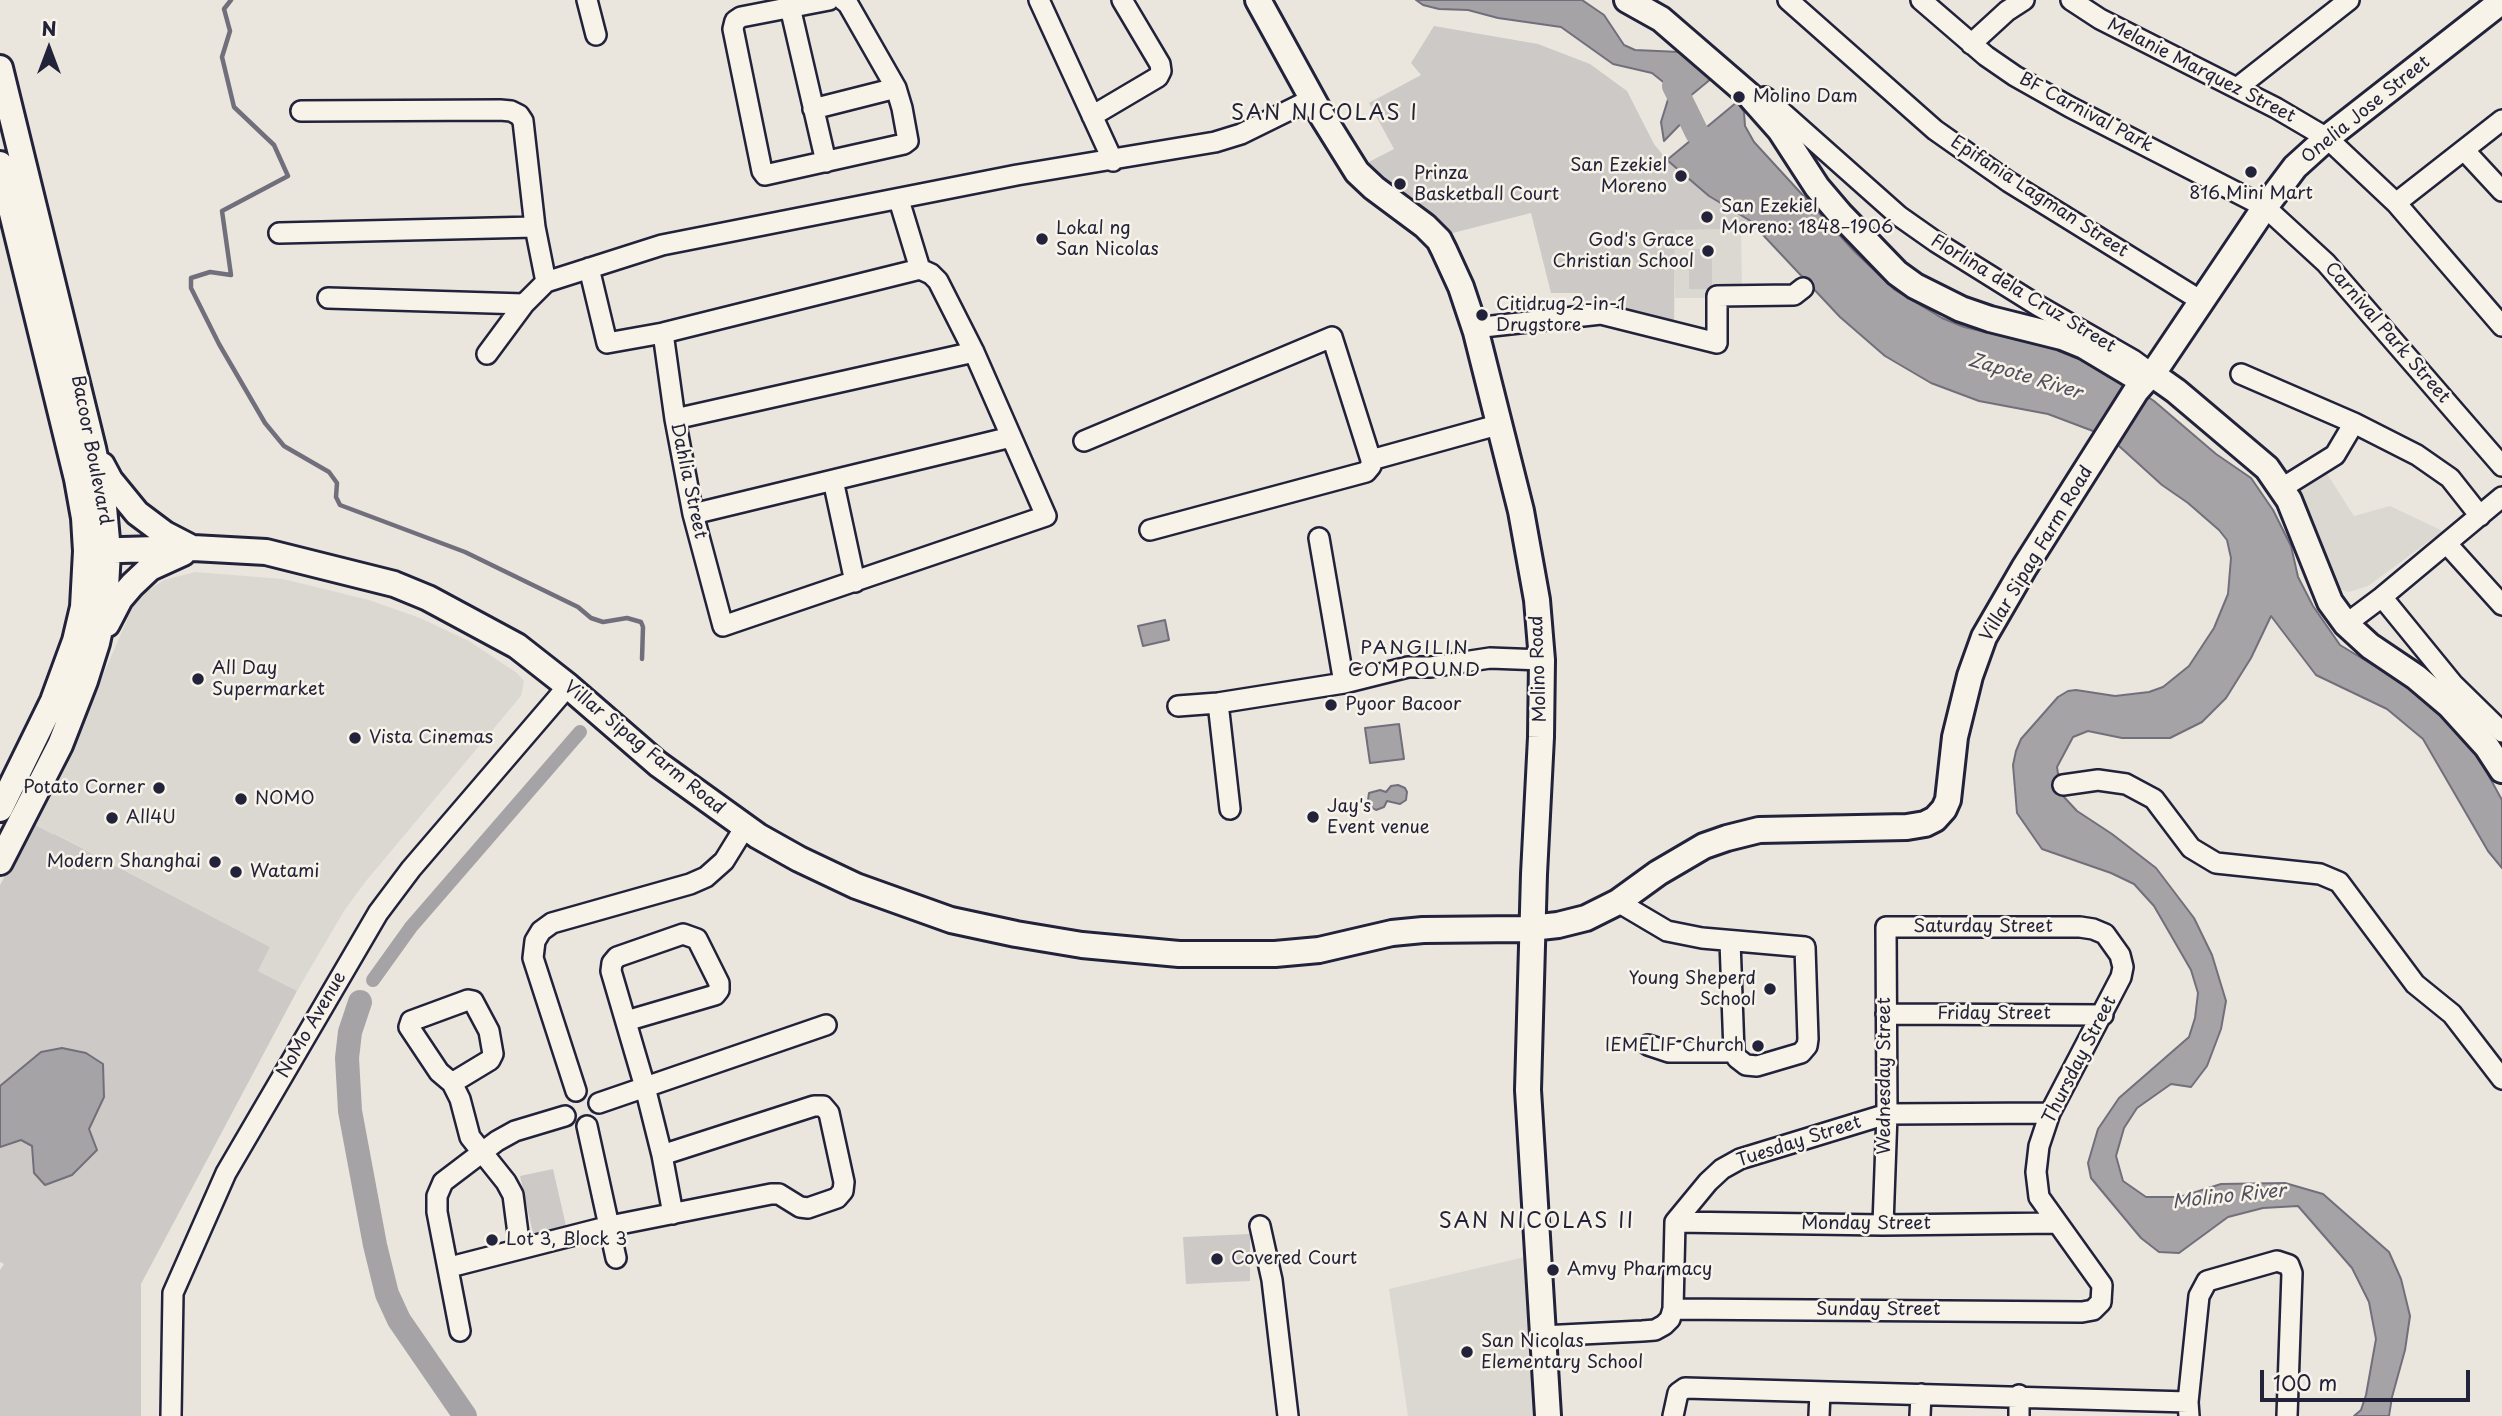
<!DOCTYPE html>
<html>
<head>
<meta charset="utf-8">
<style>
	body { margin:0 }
	#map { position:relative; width:2502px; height:1416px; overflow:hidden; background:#eae6de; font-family:"Playpen Sans",sans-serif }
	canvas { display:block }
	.north { position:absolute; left:14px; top:14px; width:70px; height:70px; -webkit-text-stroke:5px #f7f3e8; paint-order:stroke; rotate:0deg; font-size:19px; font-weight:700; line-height:28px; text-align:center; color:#22223b }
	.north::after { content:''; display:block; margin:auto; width:24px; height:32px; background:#22223b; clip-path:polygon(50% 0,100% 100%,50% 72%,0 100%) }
	.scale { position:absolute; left:2260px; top:1370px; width:210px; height:32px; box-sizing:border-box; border:4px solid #22223b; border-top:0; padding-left:9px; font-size:21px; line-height:24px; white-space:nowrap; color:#22223b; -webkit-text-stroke:5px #f7f3e8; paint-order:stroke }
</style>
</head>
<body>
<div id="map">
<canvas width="2502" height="1416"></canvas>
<div class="north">N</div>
<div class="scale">100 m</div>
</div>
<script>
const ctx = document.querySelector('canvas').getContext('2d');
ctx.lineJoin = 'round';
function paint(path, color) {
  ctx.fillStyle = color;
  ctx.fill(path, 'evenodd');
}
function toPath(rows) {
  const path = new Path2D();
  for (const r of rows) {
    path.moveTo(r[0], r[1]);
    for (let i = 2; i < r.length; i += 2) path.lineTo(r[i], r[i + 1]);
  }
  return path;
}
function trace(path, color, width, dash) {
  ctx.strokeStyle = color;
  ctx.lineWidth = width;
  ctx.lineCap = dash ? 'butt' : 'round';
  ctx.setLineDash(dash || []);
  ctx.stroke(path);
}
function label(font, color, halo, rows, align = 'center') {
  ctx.font = font + ' "Playpen Sans",sans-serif';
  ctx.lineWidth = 5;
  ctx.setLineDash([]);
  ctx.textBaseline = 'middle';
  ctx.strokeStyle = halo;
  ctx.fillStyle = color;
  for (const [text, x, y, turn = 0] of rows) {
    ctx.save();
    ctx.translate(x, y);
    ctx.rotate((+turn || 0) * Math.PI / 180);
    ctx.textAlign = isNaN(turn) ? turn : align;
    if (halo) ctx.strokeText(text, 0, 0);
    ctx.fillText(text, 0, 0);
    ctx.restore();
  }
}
const built = toPath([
	[1741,229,1742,291,1714,298,1675,298,1675,230],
	[2324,469,2354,516,2390,506,2443,531,2368,586,2349,592,2339,589,2292,484],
	[195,572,283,579,369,600,420,618,469,641,517,673,524,681,521,696,366,881,344,911,297,991,258,971,270,947,56,834,54,836,33,824,60,774,134,604,141,595,164,580],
	[1529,1256,1540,1416,1408,1416,1389,1289]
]);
const green = toPath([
	[1434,26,1538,44,1590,64,1627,91,1654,144,1667,160,1709,196,1749,220,1744,229,1675,230,1674,329,1584,313,1582,293,1551,293,1531,213,1441,236,1361,166,1394,149,1369,103,1421,75,1411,63],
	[1689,249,1712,249,1712,289,1689,289],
	[33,824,54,835,55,834,270,947,258,971,297,991,141,1284,141,1416,0,1416,0,1270,4,1264,0,1262,0,1147,21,1140,32,1146,34,1173,89,1129,104,1097,16,1074,0,1086,0,885],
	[553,1169,567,1230,534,1238,520,1176],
	[1250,1234,1250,1281,1186,1284,1183,1237]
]);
const water = toPath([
	[1416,0,1582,0,1604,15,1624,45,1635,50,1680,52,1712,78,1689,97,1696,108,1664,141,1661,122,1670,93,1667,85,1652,73,1613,64,1561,27,1498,18,1468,10,1439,9,1423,5,1416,0],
	[1737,102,1744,112,1745,126,1754,142,1854,251,1895,290,1942,318,1964,327,2086,356,2154,401,2216,454,2251,478,2273,510,2291,546,2298,577,2313,606,2340,645,2396,679,2444,715,2474,749,2502,800,2502,868,2488,851,2423,739,2387,709,2316,675,2271,616,2251,658,2226,698,2202,722,2170,738,2122,738,2088,731,2073,737,2057,767,2060,788,2064,797,2077,811,2112,834,2156,868,2194,918,2212,955,2226,1001,2221,1029,2207,1066,2191,1087,2171,1084,2137,1108,2124,1128,2116,1156,2123,1181,2146,1197,2180,1197,2221,1184,2285,1183,2323,1194,2389,1252,2401,1279,2410,1316,2405,1350,2392,1397,2389,1416,2354,1416,2361,1410,2366,1395,2376,1339,2369,1302,2352,1268,2298,1206,2263,1208,2228,1217,2179,1253,2159,1252,2141,1238,2091,1178,2088,1163,2098,1129,2119,1098,2189,1037,2195,1018,2198,993,2191,970,2154,906,2134,884,2111,873,2042,849,2017,813,2013,765,2016,751,2021,739,2058,697,2068,691,2076,690,2115,696,2149,692,2163,687,2189,666,2214,628,2228,594,2231,558,2227,540,2219,530,2188,503,2162,485,2119,446,2093,431,2048,414,1979,401,1931,383,1885,356,1840,317,1749,220,1709,196,1667,160,1737,102],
	[1165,620,1169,640,1143,646,1138,626,1165,620],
	[1399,724,1404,759,1370,763,1365,728,1399,724],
	[1398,785,1405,788,1407,792,1406,800,1400,804,1387,801,1384,807,1376,810,1371,807,1368,800,1369,793,1380,790,1386,792,1391,786,1398,785],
	[62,1048,86,1053,103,1064,104,1097,89,1129,97,1150,72,1175,45,1185,34,1173,32,1146,21,1140,0,1147,0,1086,41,1052,62,1048]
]);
const stream = toPath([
	[231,0,224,9,230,31,222,57,234,107,274,145,288,176,222,211,231,275,210,272,191,278,191,288,219,344,265,423,284,446,329,472,337,483,336,497,340,505,465,552,578,607,591,618,603,622,627,618,641,622,643,627,642,659]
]);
const canal = toPath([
	[373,980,411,927,580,732]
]);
const river = toPath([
	[1674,86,1697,133,1721,157],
	[360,1002,350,1032,347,1058,350,1111,375,1245,387,1294,399,1320,465,1416]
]);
const minor = toPath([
	[587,0,596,35],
	[829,0,741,17,735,21,733,29,762,171,765,175,904,144,908,141,902,108,896,88,848,4,843,0],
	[1039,0,1113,161],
	[1788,0,1935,130,2009,182,2203,302],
	[1921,0,1986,56,2015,76,2070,107,2265,207,2326,263,2502,466],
	[2071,0,2100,19,2276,108,2327,138,2396,203,2502,326],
	[790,7,826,162],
	[1971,44,2007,11,2024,0],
	[2237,88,2349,0],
	[1765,97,1899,216,1936,242,2037,305,2133,360,2152,374],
	[813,109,896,88],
	[301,111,500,110,511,111,519,115,523,121,535,227,546,282],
	[1092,116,1158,77,1161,71,1160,64,1122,0],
	[2464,150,2502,191],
	[2396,203,2502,120],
	[279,233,535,227],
	[589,268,607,343,663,333,920,269],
	[328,298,524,304],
	[1474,328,1601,314,1717,343,1717,296,1794,295,1803,288],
	[663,333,675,419,693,514,723,626,1046,516,974,352,938,281,931,274,920,269,899,200],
	[487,354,524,304,546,282,662,245,1017,175,1215,142,1241,134,1312,99],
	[2241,374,2354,423,2417,455,2450,478,2480,516],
	[675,419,974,352],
	[1084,441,1332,337,1371,460,1371,466,1366,472,1150,530],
	[1371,460,1501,424],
	[833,480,855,582],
	[2282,488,2335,455,2354,423],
	[693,514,1011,437],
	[1319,538,1344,683],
	[2447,544,2502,605],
	[2382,597,2453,684,2502,732],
	[2346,624,2382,597,2502,497],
	[1218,703,1230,809],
	[1178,706,1218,703,1344,683,1408,667,1431,667,1490,658,1542,660],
	[2063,785,2098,780,2126,784,2154,799,2191,848,2216,863,2320,874,2339,882,2415,984,2452,1014,2502,1079],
	[1618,902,1667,931,1702,938,1805,947,1808,1039,1807,1046,1801,1053,1757,1066,1746,1065,1737,1058,1734,1052,1730,941],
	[1886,1014,2103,1015],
	[626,1021,715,995,719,990,719,983,697,939,683,934,617,957,612,963,611,971,645,1087,662,1155,673,1214],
	[1648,1045,1669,1052,1734,1052],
	[452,1083,490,1060,493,1054,489,1031,473,1001,468,1000,411,1021,409,1027,439,1072,452,1083,460,1099,470,1137,506,1182,513,1195,520,1249],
	[576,1091,533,958,535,941,541,931,552,923,690,884,706,877,724,861,745,827],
	[599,1103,826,1025],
	[587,1126,616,1258],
	[1675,1222,1883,1225,2057,1223],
	[1260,1226,1272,1280,1288,1416],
	[450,1267,610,1226,771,1194,779,1194,800,1207,808,1208,837,1198,843,1191,844,1182,829,1113,823,1106,814,1106,662,1155],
	[1673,1309,2082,1312,2093,1310,2101,1302,2102,1285,2039,1197,2036,1172,2039,1146,2050,1113,2121,977,2123,967,2120,955,2105,934,2093,929,2080,927,1886,927,1887,1114,1883,1225],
	[460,1331,437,1212,437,1196,443,1182,497,1141,515,1131,565,1116],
	[1542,1336,1642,1331,1655,1330,1664,1325,1670,1319,1673,1309,1675,1222,1708,1182,1722,1169,1740,1159,1887,1114,2050,1113],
	[171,1416,173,1293,226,1173,378,913,411,869,568,686],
	[1673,1416,1678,1393,1685,1388,2188,1402],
	[1819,1416,1820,1392],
	[1920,1416,1921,1394],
	[2019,1416,2019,1395],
	[2189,1416,2188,1402,2199,1296,2207,1281,2277,1261,2289,1265,2292,1273,2287,1416]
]);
const major = toPath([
	[1258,0,1319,111,1357,172,1374,188,1425,226,1439,240,1444,250,1461,287,1476,332,1521,511,1537,600,1542,660,1541,737,1534,874,1528,1090,1548,1416],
	[1627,0,1661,19,1749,95,1780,130,1817,187,1840,214,1897,273,1915,286,1961,309,1990,319,2062,337,2084,346,2144,382],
	[0,68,93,448,103,496,108,551,105,606,97,643,85,681,60,745,0,862],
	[0,164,77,479,84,518,86,551,83,607,75,641,53,701,0,809],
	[2152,374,2176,391,2267,468,2289,500,2330,602,2346,624,2370,646,2416,677,2449,705,2487,747,2502,770],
	[102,465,110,480,137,513,165,534,192,548],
	[86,551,193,548,266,552,394,584,428,598,517,646,568,686,658,764,758,836,799,859,856,886,951,920,1016,934,1082,945,1179,954,1275,954,1319,950,1392,933,1423,930,1522,929,1558,925,1586,918,1618,902,1658,873,1704,846,1727,838,1759,830,1907,827,1925,824,1935,819,1944,809,1948,800,1955,737,1970,676,1984,637,2024,568,2136,391,2158,366,2265,207,2295,167,2327,138,2502,1],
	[107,624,120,599,132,585,150,568,183,553]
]);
const markers = [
	[1739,97,7,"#22223b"],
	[2251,172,7,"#22223b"],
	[1681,176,7,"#22223b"],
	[1400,184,7,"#22223b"],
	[1707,217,7,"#22223b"],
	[1042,239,7,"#22223b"],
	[1708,251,7,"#22223b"],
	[1482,315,7,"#22223b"],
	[198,679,7,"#22223b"],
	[1331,705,7,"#22223b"],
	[355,738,7,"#22223b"],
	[159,788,7,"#22223b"],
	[241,799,7,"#22223b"],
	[1313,817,7,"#22223b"],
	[112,818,7,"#22223b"],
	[215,862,7,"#22223b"],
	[236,872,7,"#22223b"],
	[1770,989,7,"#22223b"],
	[1758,1046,7,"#22223b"],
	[492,1240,7,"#22223b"],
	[1217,1259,7,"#22223b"],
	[1553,1270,7,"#22223b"],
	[1467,1352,7,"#22223b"]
];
const streetNames = [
	["Melanie Marquez Street",2201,71,27],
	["Onelia Jose Street",2366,110,-39],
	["BF Carnival Park",2086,113,28],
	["Epifania Lagman Street",2039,197,33],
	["Florlina dela Cruz Street",2023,294,31],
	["Carnival Park Street",2387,333,49],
	["Bacoor Boulevard",91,450,79],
	["Dahlia Street",688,481,78],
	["Villar Sipag Farm Road",2037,554,-59],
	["Molino Road",1539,669,-92],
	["Villar Sipag Farm Road",644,748,39],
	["Saturday Street",1983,927],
	["Friday Street",1994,1014],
	["NoMo Avenue",312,1025,-60],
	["Thursday Street",2080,1060,-63],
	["Wednesday Street",1885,1076,-90],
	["Tuesday Street",1799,1142,-18],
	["Monday Street",1866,1224],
	["Sunday Street",1878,1310]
];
const poiNames = [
	["Molino Dam",1753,97],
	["San Ezekiel",1667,166,"right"],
	["Moreno",1667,187,"right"],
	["Prinza",1414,174],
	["Basketball Court",1414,195],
	["816 Mini Mart",2251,194,"center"],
	["San Ezekiel",1721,207],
	["Moreno: 1848–1906",1721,228],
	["Lokal ng",1056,229],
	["San Nicolas",1056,250],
	["God's Grace",1694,241,"right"],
	["Christian School",1694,262,"right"],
	["Citidrug 2-in-1",1496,305],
	["Drugstore",1496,326],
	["All Day",212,669],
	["Supermarket",212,690],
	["Pyoor Bacoor",1345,705],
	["Vista Cinemas",369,738],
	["Potato Corner",145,788,"right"],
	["NOMO",255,799],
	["Jay's",1327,807],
	["Event venue",1327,828],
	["All4U",126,818],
	["Modern Shanghai",201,862,"right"],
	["Watami",250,872],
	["Young Sheperd",1756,979,"right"],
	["School",1756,1000,"right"],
	["IEMELIF Church",1744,1046,"right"],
	["Lot 3, Block 3",506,1240],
	["Covered Court",1231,1259],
	["Amvy Pharmacy",1567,1270],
	["San Nicolas",1481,1342],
	["Elementary School",1481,1363]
];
const waterNames = [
	["Zapote River",2025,377,17],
	["Molino River",2229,1197,-6]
];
const neighbourhoodNames = [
	["PANGILIN",1415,649],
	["COMPOUND",1415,671]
];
const quarterNames = [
	["SAN NICOLAS I",1325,114],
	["SAN NICOLAS II",1537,1222]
];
paint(built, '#dbd8d2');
paint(green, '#cdc9c6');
paint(water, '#a6a3a6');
trace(water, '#716f7b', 2);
trace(stream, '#716f7b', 4.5);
trace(canal, '#a6a3a6', 14);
trace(river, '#a6a3a6', 24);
trace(minor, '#22223b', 24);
trace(major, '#22223b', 30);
trace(minor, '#f7f3e8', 19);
trace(major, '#f7f3e8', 24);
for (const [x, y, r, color] of markers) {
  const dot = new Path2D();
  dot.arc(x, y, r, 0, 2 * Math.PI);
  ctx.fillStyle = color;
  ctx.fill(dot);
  trace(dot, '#f7f3e8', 2.5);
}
label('18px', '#22223b', '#f7f3e8', streetNames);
label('18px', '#22223b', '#f7f3e8', poiNames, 'left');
label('italic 19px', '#504f60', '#f7f3e8', waterNames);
ctx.letterSpacing = '2px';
label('19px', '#22223b', '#f7f3e8', neighbourhoodNames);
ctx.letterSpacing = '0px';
ctx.letterSpacing = '2px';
label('21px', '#22223b', '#f7f3e8', quarterNames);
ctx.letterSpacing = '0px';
</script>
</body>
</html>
